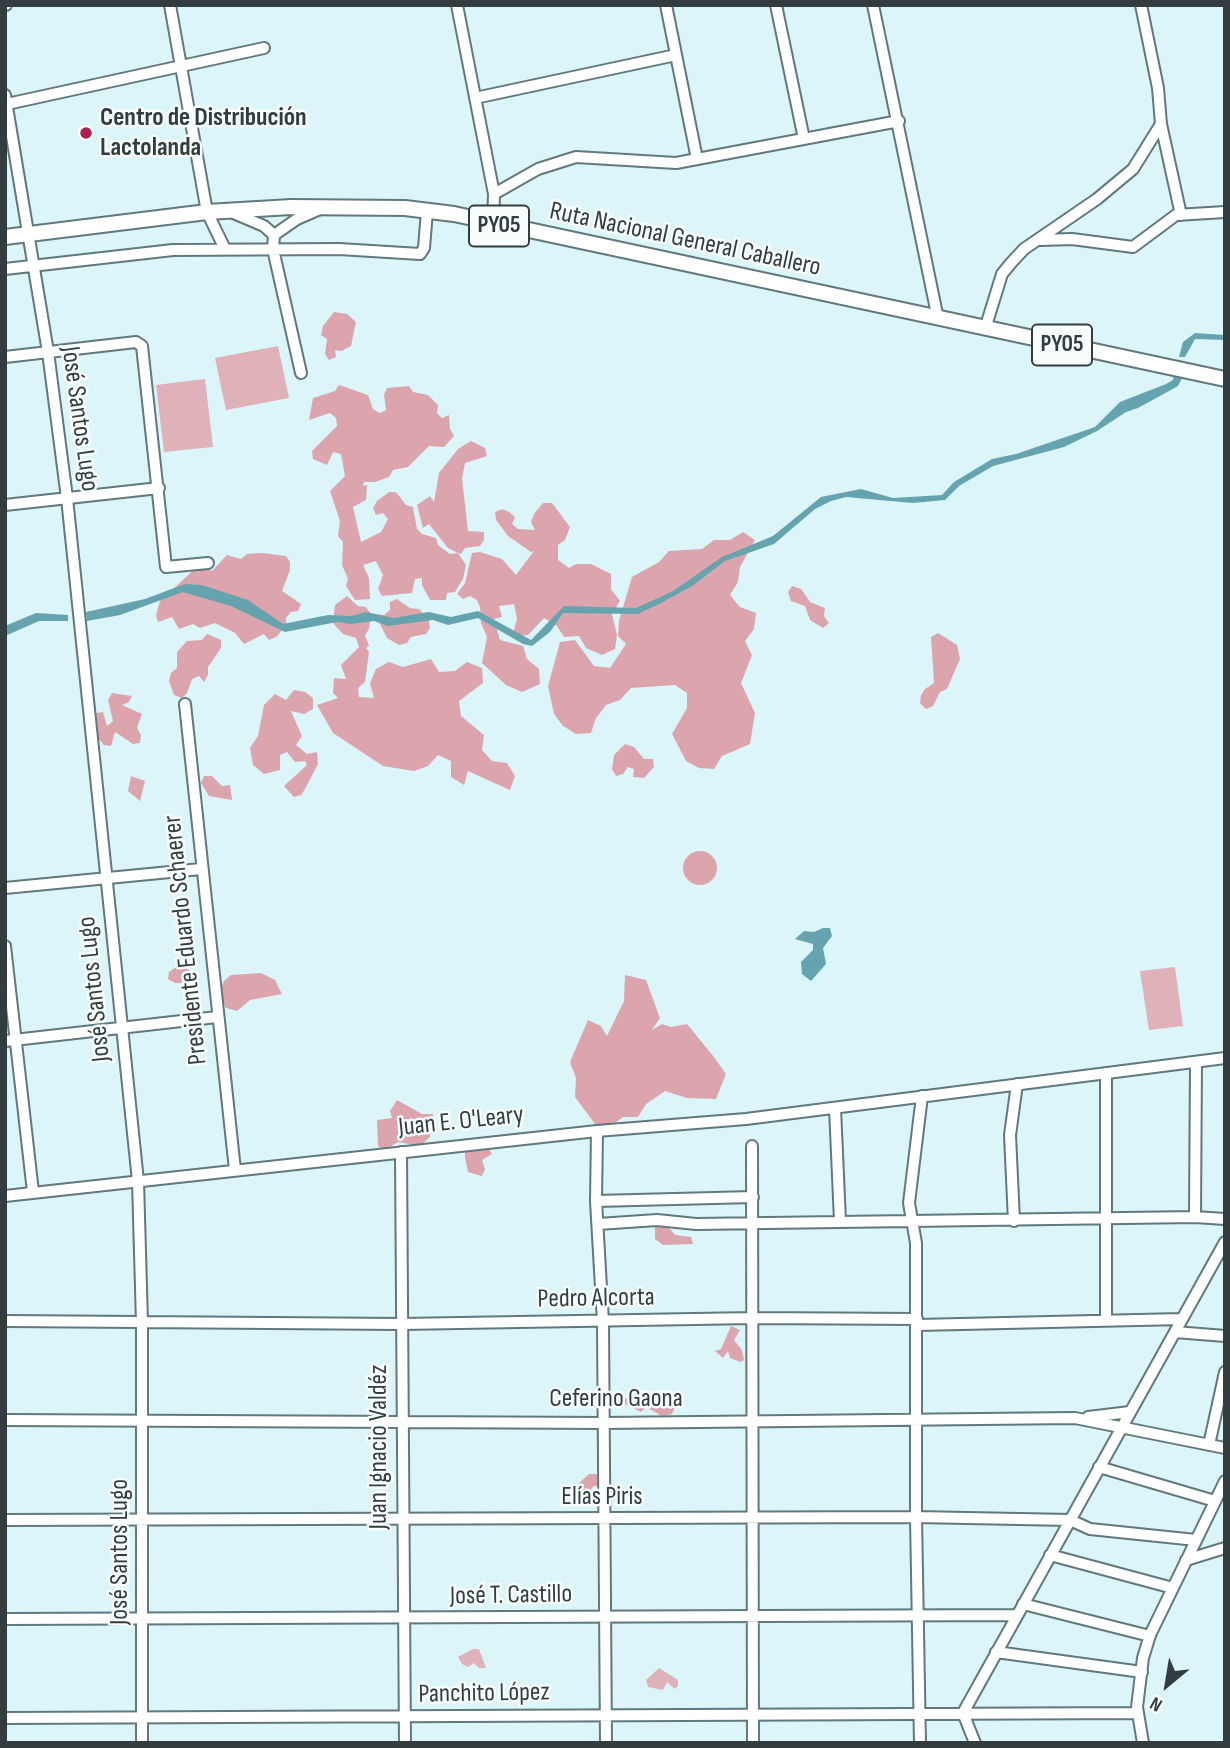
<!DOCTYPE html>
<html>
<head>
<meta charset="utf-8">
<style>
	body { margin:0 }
	#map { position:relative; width:1230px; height:1748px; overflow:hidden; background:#dbf5f9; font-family:"Sofia Sans Condensed",sans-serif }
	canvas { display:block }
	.frame { position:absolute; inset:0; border:7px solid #333d3f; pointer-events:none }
	.north { position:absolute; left:1132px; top:1650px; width:70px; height:70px; -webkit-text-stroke:5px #f8fefe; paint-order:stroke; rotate:210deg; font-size:19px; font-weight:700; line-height:28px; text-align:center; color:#333d3f }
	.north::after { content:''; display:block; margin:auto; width:24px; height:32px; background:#333d3f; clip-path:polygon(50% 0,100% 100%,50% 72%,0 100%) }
</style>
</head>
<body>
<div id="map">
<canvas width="1230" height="1748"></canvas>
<div class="frame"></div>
<div class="north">N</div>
</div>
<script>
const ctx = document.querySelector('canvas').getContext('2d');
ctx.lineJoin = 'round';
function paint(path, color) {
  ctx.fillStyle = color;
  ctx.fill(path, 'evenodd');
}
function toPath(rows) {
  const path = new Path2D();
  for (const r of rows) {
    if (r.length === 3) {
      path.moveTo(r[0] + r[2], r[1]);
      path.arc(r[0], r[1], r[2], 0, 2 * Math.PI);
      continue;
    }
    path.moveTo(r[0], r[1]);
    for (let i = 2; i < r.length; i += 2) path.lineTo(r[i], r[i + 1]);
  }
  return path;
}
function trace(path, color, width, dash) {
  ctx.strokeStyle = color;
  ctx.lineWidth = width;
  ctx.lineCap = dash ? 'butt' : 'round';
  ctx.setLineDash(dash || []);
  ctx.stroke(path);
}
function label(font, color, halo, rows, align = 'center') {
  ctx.font = font + ' "Sofia Sans Condensed",sans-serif';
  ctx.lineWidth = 5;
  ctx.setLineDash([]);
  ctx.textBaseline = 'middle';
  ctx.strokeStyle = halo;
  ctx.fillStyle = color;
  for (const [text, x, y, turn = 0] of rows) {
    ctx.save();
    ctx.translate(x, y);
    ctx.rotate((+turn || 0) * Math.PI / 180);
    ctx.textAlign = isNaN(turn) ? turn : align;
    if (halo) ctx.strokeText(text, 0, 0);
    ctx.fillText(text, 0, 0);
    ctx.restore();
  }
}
const green = toPath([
	[278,346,289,398,226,410,215,358],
	[205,379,213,447,164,452,156,385],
	[1175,967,1183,1026,1149,1030,1140,971],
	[473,1649,479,1649,486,1668,479,1668,474,1663,468,1667,462,1664,458,1657],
	[659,1668,678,1680,678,1686,675,1689,667,1682,663,1690,648,1687,646,1680]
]);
const forest = toPath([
	[334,312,347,314,356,322,351,346,341,351,335,350,336,357,329,360,325,354,327,339,321,335,323,326],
	[339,385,368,395,373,409,380,413,386,410,384,395,387,388,409,386,413,392,428,395,438,405,437,413,442,418,449,415,450,429,454,436,444,447,429,446,408,467,393,470,389,477,375,482,364,482,363,486,367,485,366,500,353,507,361,542,381,532,388,519,383,513,376,515,373,508,377,501,389,492,396,492,406,505,413,507,417,529,422,534,436,538,438,545,450,554,458,553,448,548,429,524,423,528,417,505,430,496,434,502,439,473,458,449,471,441,485,448,487,456,465,463,462,478,468,531,484,532,484,540,480,546,465,548,461,554,458,553,466,565,463,579,455,592,447,593,446,600,430,600,422,585,422,578,415,579,412,593,382,596,378,589,383,575,376,561,363,565,369,578,370,599,355,600,346,586,348,579,342,565,343,542,338,536,340,521,330,491,345,476,341,454,333,452,327,465,313,459,312,451,337,426,336,418,330,413,309,420,313,398,335,391],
	[543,503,552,503,570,527,565,540,558,545,558,560,569,568,576,564,591,564,611,574,611,589,620,601,612,614,617,635,615,649,602,655,586,648,579,636,564,637,557,626,544,618,528,635,520,636,513,633,517,619,514,604,499,606,502,617,494,619,500,640,523,646,527,659,539,669,540,684,522,692,506,685,482,663,487,637,481,623,480,607,477,600,470,596,463,599,457,594,465,583,472,553,480,552,502,559,516,575,534,551,531,552,508,536,496,520,495,512,502,509,509,512,515,517,512,524,518,529,535,530,531,522,534,514],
	[743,532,755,540,740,567,738,582,730,595,740,607,756,613,754,629,745,641,752,655,741,683,755,713,750,744,722,756,714,769,699,768,686,761,672,734,687,708,687,693,675,685,631,688,620,700,606,705,596,718,591,733,576,734,563,726,554,714,548,686,560,642,575,640,594,666,610,668,626,644,618,636,619,621,632,577,659,562,669,551,702,549,714,540,730,540],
	[262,553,286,556,290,562,290,570,282,591,301,604,298,611,291,612,286,618,286,626,276,637,269,640,264,634,244,644,235,633,215,623,200,628,193,624,179,629,172,617,158,622,156,615,160,601,198,566,206,566,212,571,227,555,241,559,247,554],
	[792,586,801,589,810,602,825,608,824,616,829,623,823,628,810,620,805,606,791,601,788,592],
	[347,596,358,606,366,607,371,614,369,629,365,635,369,646,366,648,369,652,365,682,358,688,359,697,374,698,370,683,376,669,389,662,403,667,431,659,439,672,455,671,467,662,482,668,483,683,459,701,461,716,484,735,482,750,492,761,507,763,515,776,510,790,468,771,464,785,451,777,451,761,438,755,428,766,414,771,383,766,333,733,317,705,338,698,333,693,334,678,346,679,341,665,359,647,356,638,343,634,333,623,335,605],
	[397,599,410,608,419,609,429,620,430,628,426,634,411,637,407,643,399,645,387,638,375,614,384,615,390,610,390,602],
	[938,633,957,645,960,659,947,689,940,692,933,706,926,709,920,703,921,695,925,689,934,683,931,637],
	[207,634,221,640,221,648,208,667,208,675,204,682,199,676,192,679,187,693,182,698,174,695,169,681,171,673,177,668,177,652,187,641,202,640],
	[294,690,305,692,313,698,313,709,304,714,291,711,302,736,296,745,307,754,317,752,318,764,305,789,301,795,294,797,284,786,307,765,305,761,295,762,287,752,280,755,280,770,264,774,253,765,250,748,258,736,264,705,275,694,286,700],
	[112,693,132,696,129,702,122,705,142,714,137,728,141,735,140,743,133,744,115,732,111,746,104,745,94,734,91,719,96,713,103,712,107,726,113,721,108,700],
	[625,744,634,747,644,759,653,759,654,767,644,778,633,777,634,769,628,767,623,774,616,776,612,769,614,755],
	[131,776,145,781,140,801,128,791],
	[204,776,212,776,222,786,230,785,232,800,209,796,201,783],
	[700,868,17],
	[181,964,193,973,190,983,175,983,168,979,169,972],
	[261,973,275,980,282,994,250,1000,237,1011,226,1008,219,994,224,981,231,975],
	[625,975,646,980,660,1018,652,1030,662,1024,671,1027,687,1024,714,1057,726,1074,716,1099,687,1098,665,1091,646,1104,638,1117,623,1117,611,1126,595,1124,575,1097,576,1078,570,1062,588,1020,601,1026,607,1036,624,1001],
	[397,1100,422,1114,433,1114,430,1137,420,1146,398,1142,385,1150,378,1146,377,1120,392,1118,390,1111],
	[480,1147,489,1149,492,1154,482,1160,485,1169,482,1176,468,1172,465,1157,465,1150],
	[655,1223,667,1225,675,1235,691,1237,693,1244,663,1245,655,1239],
	[731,1326,740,1330,734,1340,742,1350,744,1360,741,1362,730,1358,728,1351,723,1358,715,1351,721,1349],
	[633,1393,650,1398,669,1396,675,1407,672,1414,662,1416,646,1407,641,1412,621,1402],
	[589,1474,596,1474,601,1479,601,1486,594,1486,585,1496,572,1492,568,1487,578,1484]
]);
const water = toPath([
	[1195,333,1225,335,1225,340,1195,339,1185,357,1179,357,1183,342],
	[1174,374,1183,376,1178,386,1138,408,1126,412,1097,431,1064,447,993,466,959,486,945,500,913,503,846,497,831,501,815,509,774,544,725,561,692,586,661,603,638,614,563,613,550,632,532,646,523,644,478,618,448,625,433,620,388,626,374,621,351,624,337,622,285,632,231,606,183,592,120,615,87,621,86,612,145,599,185,584,202,585,248,600,283,624,328,615,351,616,366,612,393,618,429,612,451,617,478,611,531,640,564,606,636,608,673,591,722,557,773,536,821,497,861,489,893,498,942,495,954,482,992,459,1016,454,1095,427,1120,402,1166,384,1173,380],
	[36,613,68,615,68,621,39,621,5,636,5,626],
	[823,928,830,928,832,936,823,948,826,964,811,981,802,974,801,962,813,950,813,944,795,939,804,931,814,932]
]);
const minor = toPath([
	[5,5,6,5],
	[170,5,207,212,225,249],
	[457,5,494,194,493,225],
	[666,5,697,159],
	[776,5,804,139],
	[873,5,938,319],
	[5,95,48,352,67,498,138,1181,142,1323,142,1743],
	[475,98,676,55],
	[7,104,264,48],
	[1161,124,1181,215],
	[494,194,538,169,576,157,676,163,899,121],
	[231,212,264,226,274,235],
	[1040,240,1072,239,1133,247,1176,215,1225,212],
	[5,269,173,250,339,249,420,254,424,248,427,211],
	[985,329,1002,274,1011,263,1024,249,1097,199,1133,169,1161,124,1158,88,1141,5],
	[5,357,136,342,142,346,166,567,208,563],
	[301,373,273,249,274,235,297,219,320,209],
	[5,505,159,488],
	[185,704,235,1170],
	[5,888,201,869],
	[5,946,33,1192],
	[5,1041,217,1017],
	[835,1108,840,1221],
	[597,1131,596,1201,603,1322,606,1743],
	[752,1146,753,1743],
	[401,1152,405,1743],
	[5,1196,597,1131,746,1119,1225,1058],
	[596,1201,753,1197],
	[1195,1217,1196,1062],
	[1014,1221,1010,1135,1017,1084],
	[598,1224,657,1220,696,1224,1195,1217,1225,1219],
	[1106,1320,1106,1073],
	[5,1321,402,1324,753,1318,917,1319,917,1325,1182,1319],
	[1175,1332,1225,1336],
	[1088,1417,1130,1412],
	[5,1420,604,1423,1075,1418,1225,1448],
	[1209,1445,1225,1372],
	[1099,1467,1215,1501],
	[5,1520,916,1517,1070,1520,1090,1529,1196,1540],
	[1050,1555,1173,1588],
	[1186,1560,1225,1548],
	[1023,1604,1150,1636],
	[5,1619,1017,1615],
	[996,1652,1142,1672],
	[5,1718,1138,1713],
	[920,1743,916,1517,916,1243,909,1203,922,1096],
	[975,1743,963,1713,1225,1242],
	[1143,1743,1137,1707,1143,1658,1150,1635,1225,1481]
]);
const highway = toPath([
	[5,237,207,212,291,207,405,208,454,214,1225,379]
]);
const markers = [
	[86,133,7,"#af1f52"]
];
const shields = [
	[499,226,60],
	[1062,345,60]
];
const shieldNames = [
	["PY05",499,226],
	["PY05",1062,345]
];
const poiNames = [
	["Centro de Distribución",100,118],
	["Lactolanda",100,148]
];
const streetNames = [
	["Ruta Nacional General Caballero",685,240,12],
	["José Santos Lugo",79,419,82],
	["Presidente Eduardo Schaerer",186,940,-96],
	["José Santos Lugo",95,989,-96],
	["Juan E. O'Leary",461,1122,-6],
	["Pedro Alcorta",596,1299,-1],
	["Ceferino Gaona",616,1399],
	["Juan Ignacio Valdéz",379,1447,-90],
	["Elías Piris",602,1497],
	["José Santos Lugo",120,1552,-90],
	["José T. Castillo",511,1596,-1],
	["Panchito López",484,1694,-1]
];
paint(green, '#dfb2b9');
paint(forest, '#dca5ae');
paint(water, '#65a3ae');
trace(minor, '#61787c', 14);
trace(highway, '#61787c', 18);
trace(minor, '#fff', 10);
trace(highway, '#fff', 14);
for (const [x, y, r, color] of markers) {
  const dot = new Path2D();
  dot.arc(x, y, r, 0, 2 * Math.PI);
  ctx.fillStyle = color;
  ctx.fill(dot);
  trace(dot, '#f8fefe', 2.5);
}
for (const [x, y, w] of shields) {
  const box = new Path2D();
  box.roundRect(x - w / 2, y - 20.5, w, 41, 5);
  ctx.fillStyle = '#f8fefe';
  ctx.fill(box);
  trace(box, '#333d3f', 2);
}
label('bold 24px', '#333d3f', null, shieldNames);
label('bold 26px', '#333d3f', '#f8fefe', poiNames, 'left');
label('26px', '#333d3f', '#f8fefe', streetNames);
</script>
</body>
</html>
